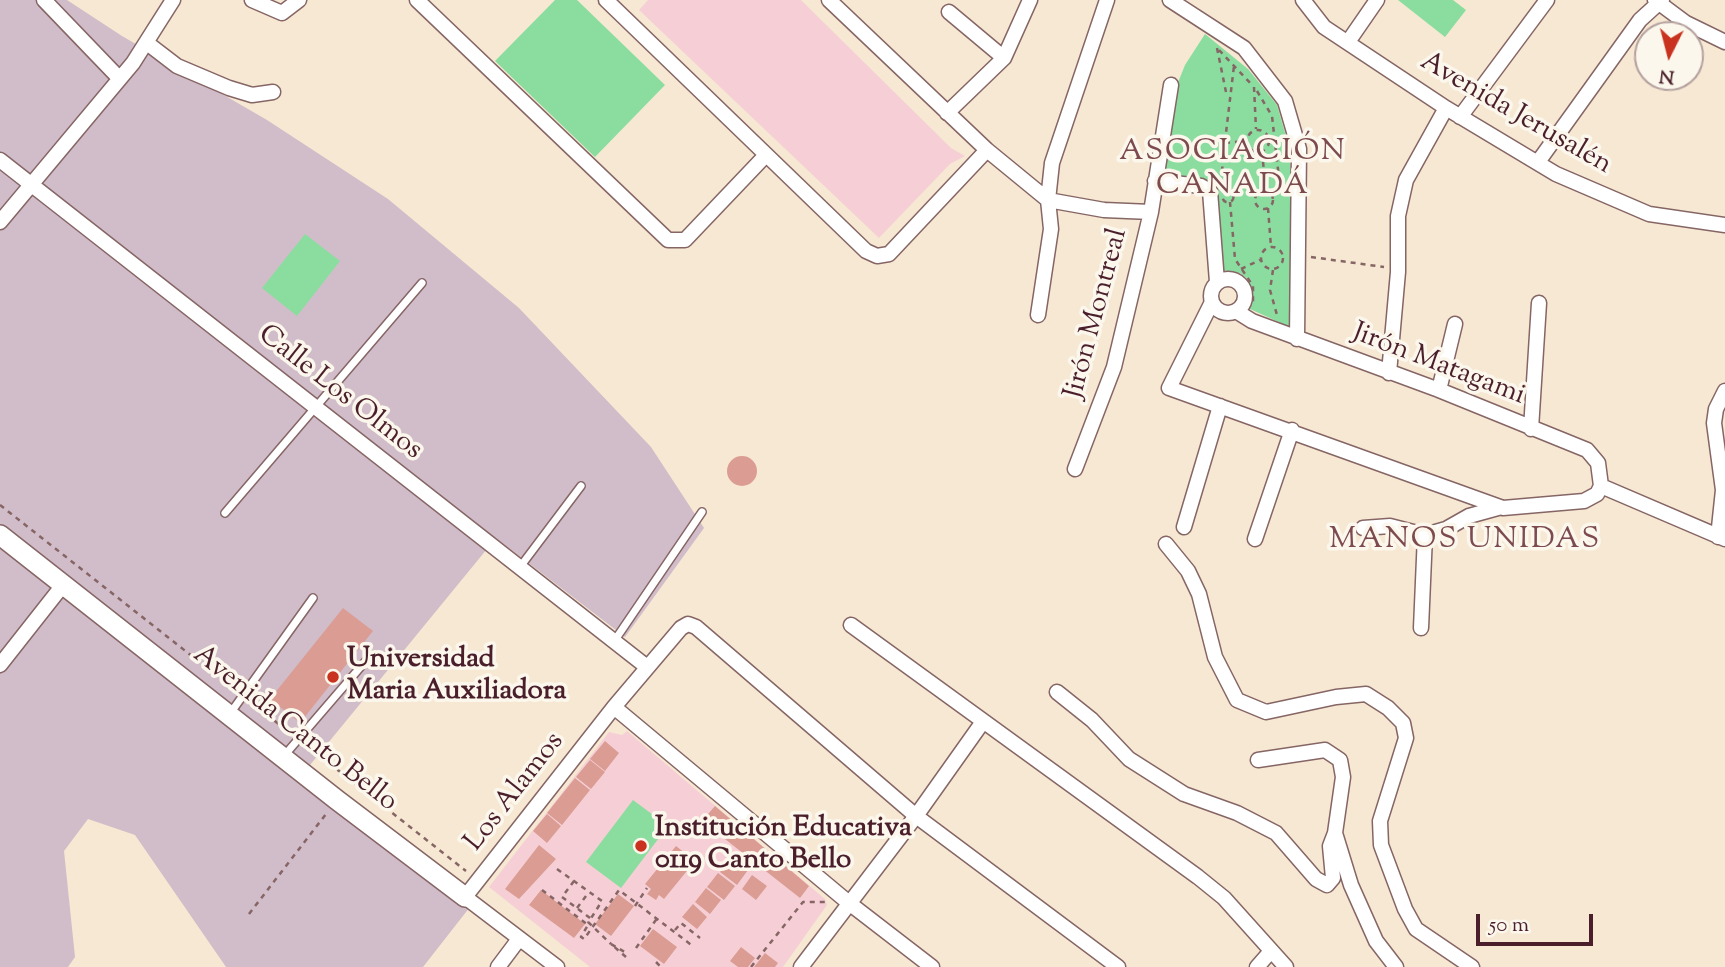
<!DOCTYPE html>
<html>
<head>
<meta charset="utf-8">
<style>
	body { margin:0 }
	#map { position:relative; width:1725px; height:967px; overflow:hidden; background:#f6e8d2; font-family:"Sorts Mill Goudy",serif }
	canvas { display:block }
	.north { position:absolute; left:1634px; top:21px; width:70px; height:70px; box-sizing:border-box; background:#fbf7ec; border:2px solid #b4a19f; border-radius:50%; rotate:186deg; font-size:19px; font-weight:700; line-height:28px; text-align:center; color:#4a1f2b }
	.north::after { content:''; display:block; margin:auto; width:24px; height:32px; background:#c8321e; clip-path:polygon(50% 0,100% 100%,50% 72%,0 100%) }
	.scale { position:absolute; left:1476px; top:914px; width:117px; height:32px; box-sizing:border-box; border:4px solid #4a1f2b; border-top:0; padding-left:9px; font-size:21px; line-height:24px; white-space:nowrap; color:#4a1f2b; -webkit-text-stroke:5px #fbf7ec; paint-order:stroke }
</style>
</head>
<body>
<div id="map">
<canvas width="1725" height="967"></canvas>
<div class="north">N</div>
<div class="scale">50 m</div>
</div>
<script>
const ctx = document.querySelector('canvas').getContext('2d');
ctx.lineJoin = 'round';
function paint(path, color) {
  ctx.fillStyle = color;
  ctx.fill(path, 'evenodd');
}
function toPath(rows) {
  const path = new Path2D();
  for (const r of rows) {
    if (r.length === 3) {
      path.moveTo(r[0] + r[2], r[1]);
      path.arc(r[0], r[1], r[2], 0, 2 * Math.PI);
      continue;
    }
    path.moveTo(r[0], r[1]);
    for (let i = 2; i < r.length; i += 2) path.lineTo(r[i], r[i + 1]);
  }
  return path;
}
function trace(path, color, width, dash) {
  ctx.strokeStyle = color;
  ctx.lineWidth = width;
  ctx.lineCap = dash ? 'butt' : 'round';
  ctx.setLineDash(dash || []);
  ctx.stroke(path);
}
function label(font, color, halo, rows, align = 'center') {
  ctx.font = font + ' "Sorts Mill Goudy",serif';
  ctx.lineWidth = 7;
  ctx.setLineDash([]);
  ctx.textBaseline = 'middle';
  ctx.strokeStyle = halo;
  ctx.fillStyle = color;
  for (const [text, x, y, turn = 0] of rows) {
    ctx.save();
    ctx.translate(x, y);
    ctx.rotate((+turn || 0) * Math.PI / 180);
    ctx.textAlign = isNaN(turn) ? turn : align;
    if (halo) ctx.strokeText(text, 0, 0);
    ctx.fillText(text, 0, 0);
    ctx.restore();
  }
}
const built = toPath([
	[648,0,801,0,951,148,965,156,950,164,879,238,639,10],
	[627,731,825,899,827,905,783,967,590,967,489,887,609,732,622,735]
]);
const industrial = toPath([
	[0,0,67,0,122,36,267,120,388,199,519,308,651,447,704,528,625,637,496,538,310,765,477,898,423,967,226,967,135,835,88,819,64,851,75,957,68,967,0,967]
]);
const green = toPath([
	[555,0,577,0,665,85,595,157,495,61],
	[1398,0,1453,0,1466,10,1445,37],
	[1205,34,1248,69,1277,105,1288,143,1292,183,1292,328,1250,309,1248,279,1240,273,1221,270,1214,188,1210,183,1161,177,1175,90,1185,65],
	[305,234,340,261,297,316,262,288],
	[633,800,668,826,621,888,586,862]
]);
const building = toPath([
	[742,471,15],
	[343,608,373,631,300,723,270,699],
	[605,741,619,753,605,771,590,759],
	[590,760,605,772,591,789,576,777],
	[575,778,590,790,562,825,547,813],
	[715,806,809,886,800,898,702,821],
	[547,814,561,826,547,843,533,831],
	[539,845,556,859,519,899,505,889],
	[676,846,695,861,664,899,659,895,656,900,647,894,651,889,645,884],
	[731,858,748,870,737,885,720,872],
	[718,873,735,886,724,900,707,887],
	[752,875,767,886,756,900,742,889],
	[706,888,721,900,710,914,695,902],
	[541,890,585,924,574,938,529,905],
	[618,894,634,906,611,936,595,924],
	[693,904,707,917,697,929,682,917],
	[653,929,677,947,664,964,640,946],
	[741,947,755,958,748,967,738,967,730,961],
	[765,953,778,963,775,967,754,967]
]);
const path = toPath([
	[1217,48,1227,97],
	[1219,50,1253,86],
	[1254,87,1256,129],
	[1257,91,1272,116,1279,178],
	[1258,141,11],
	[1225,143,1246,141],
	[1262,152,1266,191],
	[1227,191,1222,166,1234,66],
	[1264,200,9],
	[1228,197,5.5],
	[1230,202,1235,259,1253,286,1253,303],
	[1268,208,1271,247],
	[1272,258,11],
	[1311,257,1384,267],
	[1241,269,1260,260],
	[1273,270,1270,290,1277,315],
	[0,505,235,690],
	[251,702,290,733],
	[306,745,466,871],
	[557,869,602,901,588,923],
	[574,881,562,897,590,918],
	[542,890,588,925,581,937,584,939,619,890,694,947],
	[635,906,647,888],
	[577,908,589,892],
	[249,914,326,814],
	[588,922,611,944],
	[675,930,681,923,700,938],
	[636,948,658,917],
	[626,957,611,944,628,954],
	[656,962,661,967],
	[751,967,803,902,826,902]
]);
const lane = toPath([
	[225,513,422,283],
	[520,567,581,486],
	[615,640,702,512],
	[229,715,313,598],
	[283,757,370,656]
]);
const street = toPath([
	[44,0,119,78],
	[252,0,282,13,299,0],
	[417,0,668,240,685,240,766,155],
	[606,0,866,251,877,256,889,254,987,150],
	[829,0,987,150,1048,200,1104,210,1151,212],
	[1170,0,1244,48,1285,101,1299,149,1297,339],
	[1303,0,1324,27,1446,108,1556,174,1649,214,1725,225],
	[1655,0,1686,23,1725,42],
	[949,12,1004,58],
	[1348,42,1377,0],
	[147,43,177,66,229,88,252,95,273,92],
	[947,113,1004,58,1030,0],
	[1460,117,1547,0],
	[0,160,647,667],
	[1538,162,1640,20,1662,0],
	[1155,181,1201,186,1210,191,1217,282],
	[0,222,133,63,173,0],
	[1228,296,17],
	[1212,302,1169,388,1503,508,1584,501,1597,494,1601,486],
	[1236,311,1252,321,1439,390,1587,450,1598,463,1601,486],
	[1038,315,1051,229,1048,200,1052,163,1107,0],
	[1389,373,1398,272,1398,216,1406,180,1446,108],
	[1439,390,1455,324],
	[1531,429,1539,303],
	[1075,469,1114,367,1151,212,1171,85],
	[1601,486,1725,539],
	[1184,527,1220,406],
	[1363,528,1390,526,1425,535,1446,529,1469,516,1498,508],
	[1718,537,1723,490,1714,423,1716,409,1725,391],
	[1255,539,1292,430],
	[1166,544,1188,571,1199,594,1215,657,1237,700,1266,712,1336,697,1366,694,1388,708,1403,723,1406,738,1380,821,1381,845,1405,909,1416,929,1472,967],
	[851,625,1198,877,1224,898,1286,967],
	[1421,628,1425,535],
	[0,665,63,585],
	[1057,692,1092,720,1129,759,1184,794,1237,813,1276,833,1316,879,1327,885,1333,878,1330,846,1335,833],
	[614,707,849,903,932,967],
	[1258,760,1325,750,1340,760,1343,777,1335,833,1351,885,1376,941,1396,967],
	[498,967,519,939],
	[557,967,465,897,614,707,681,628,688,624,696,627,916,816,1118,967],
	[801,967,916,816,982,723],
	[1257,967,1271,951]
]);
const secondary = toPath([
	[0,535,337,800,465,897]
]);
const markers = [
	[333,677,7,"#c8321e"],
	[641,846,7,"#c8321e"]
];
const streetNames = [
	["Avenida Jerusalén",1515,115,30],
	["Jirón Montreal",1098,314,-75],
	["Jirón Matagami",1438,366,21],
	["Calle Los Olmos",339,394,38],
	["Avenida Canto Bello",294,730,38],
	["Los Alamos",516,793,-52]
];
const poiNames = [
	["Universidad",347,661],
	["Maria Auxiliadora",347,693],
	["Institución Educativa",655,830],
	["0119 Canto Bello",655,862]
];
const neighbourhoodNames = [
	["ASOCIACIÓN",1233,154],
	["CANADÁ",1233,188],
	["MANOS UNIDAS",1465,542]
];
paint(built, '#f6cfd6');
paint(industrial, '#d1bdc9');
paint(green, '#8add9f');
paint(building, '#db9d93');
trace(lane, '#866565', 10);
trace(street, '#866565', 17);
trace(secondary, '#866565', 22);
trace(path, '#866565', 2.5, [5, 5]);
trace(lane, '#fff', 7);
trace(street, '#fff', 14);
trace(secondary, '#fff', 19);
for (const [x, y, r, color] of markers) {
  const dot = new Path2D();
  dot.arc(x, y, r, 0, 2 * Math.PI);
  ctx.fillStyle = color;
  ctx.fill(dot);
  trace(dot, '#fbf7ec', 2.5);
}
label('28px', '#4a1f2b', '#fbf7ec', streetNames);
label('bold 28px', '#4a1f2b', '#fbf7ec', poiNames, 'left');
ctx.letterSpacing = '2px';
label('30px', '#7d4b4f', '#fbf7ec', neighbourhoodNames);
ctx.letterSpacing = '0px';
</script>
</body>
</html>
